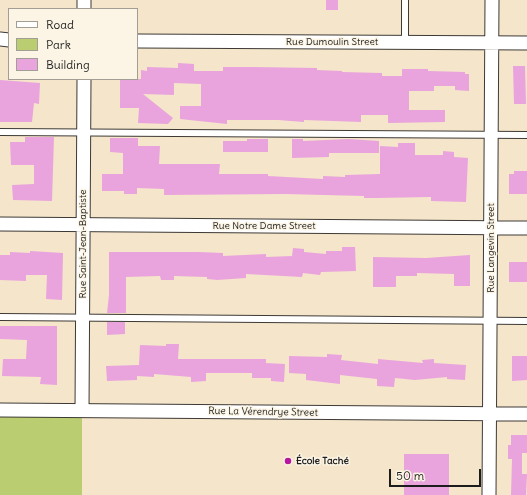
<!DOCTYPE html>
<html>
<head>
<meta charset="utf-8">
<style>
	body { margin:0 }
	#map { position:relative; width:527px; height:495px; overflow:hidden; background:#f5e5ca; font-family:Delius,sans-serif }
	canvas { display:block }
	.legend { position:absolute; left:8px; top:8px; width:130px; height:72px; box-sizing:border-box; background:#fcf5e5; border:1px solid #a29e95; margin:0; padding:5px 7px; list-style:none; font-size:12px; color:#1c1c1c }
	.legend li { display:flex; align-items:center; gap:8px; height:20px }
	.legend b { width:20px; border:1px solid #a29e95 }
	.scale { position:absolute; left:389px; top:469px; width:92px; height:18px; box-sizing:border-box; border:2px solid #1c1c1c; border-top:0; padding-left:5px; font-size:12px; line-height:14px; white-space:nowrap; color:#1c1c1c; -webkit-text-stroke:3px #fcf5e5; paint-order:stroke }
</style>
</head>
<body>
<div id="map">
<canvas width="527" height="495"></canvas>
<ul class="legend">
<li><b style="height:5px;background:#fff"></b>Road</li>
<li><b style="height:11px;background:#bacd71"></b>Park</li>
<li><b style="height:11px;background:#e9a4dd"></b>Building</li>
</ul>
<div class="scale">50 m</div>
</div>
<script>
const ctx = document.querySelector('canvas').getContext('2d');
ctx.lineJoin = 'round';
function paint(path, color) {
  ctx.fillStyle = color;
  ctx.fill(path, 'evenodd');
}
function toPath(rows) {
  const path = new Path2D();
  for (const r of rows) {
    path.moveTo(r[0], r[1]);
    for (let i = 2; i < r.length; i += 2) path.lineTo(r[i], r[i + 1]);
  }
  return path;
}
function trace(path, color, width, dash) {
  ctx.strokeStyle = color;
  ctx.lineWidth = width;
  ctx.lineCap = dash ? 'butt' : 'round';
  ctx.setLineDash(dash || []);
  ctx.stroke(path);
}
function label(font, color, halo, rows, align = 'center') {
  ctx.font = font + ' Delius,sans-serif';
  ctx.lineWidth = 3;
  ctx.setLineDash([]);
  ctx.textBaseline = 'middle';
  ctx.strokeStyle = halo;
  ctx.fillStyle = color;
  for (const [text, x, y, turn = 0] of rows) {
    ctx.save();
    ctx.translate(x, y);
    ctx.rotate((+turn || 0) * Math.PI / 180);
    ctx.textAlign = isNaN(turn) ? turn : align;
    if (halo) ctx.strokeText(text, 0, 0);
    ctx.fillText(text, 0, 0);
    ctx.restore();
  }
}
const green = toPath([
	[0,410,82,410,82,495,0,495]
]);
const building = toPath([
	[326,0,338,0,338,10,326,10],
	[178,63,194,64,194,71,223,71,223,67,253,67,317,68,317,70,342,71,342,72,382,73,382,76,402,76,402,69,428,69,428,71,465,72,465,74,469,74,469,91,455,90,455,86,434,86,434,91,409,91,409,110,445,110,445,122,388,123,388,115,361,115,361,122,304,120,304,122,278,120,227,120,227,124,180,119,180,106,201,106,201,84,174,83,174,95,143,94,173,118,168,124,138,123,139,108,120,108,120,79,141,79,141,70,147,71,147,67,178,68],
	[513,66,525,66,526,104,514,104],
	[0,80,40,83,39,104,34,103,32,122,0,122],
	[25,137,54,137,52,201,13,200,12,185,34,184,34,165,11,165,10,142,25,142],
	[110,138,138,138,138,146,160,146,159,164,220,164,219,174,268,174,268,176,323,179,323,176,345,177,345,175,380,174,380,146,398,147,398,143,415,143,415,155,443,155,443,151,454,152,454,157,468,158,466,202,431,201,431,197,377,198,364,198,364,196,285,194,164,195,164,189,137,188,137,194,124,194,124,191,102,191,102,174,123,174,123,153,110,152],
	[247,139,268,139,268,152,223,152,223,141,247,141],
	[292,139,303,139,303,141,349,139,379,141,379,153,329,153,329,157,292,158],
	[514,171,527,171,527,194,509,194,509,174,514,174],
	[342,247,355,247,356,271,321,272,320,275,303,273,302,277,246,274,246,278,217,280,207,279,207,277,174,276,174,280,161,280,160,276,126,277,126,313,107,313,109,295,109,252,199,252,223,253,223,256,266,254,266,257,292,256,293,248,304,249,304,252,326,254,326,251,342,251],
	[30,251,63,253,62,300,46,299,47,275,26,275,26,281,0,280,0,255,10,255,10,252,30,253],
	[470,255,470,286,454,286,454,274,417,273,417,276,396,276,396,287,373,287,373,257,426,258],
	[509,262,527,262,527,282,509,282],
	[107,322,125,322,125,334,107,335],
	[0,326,57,326,57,385,40,384,41,377,2,376,3,359,26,359,27,340,0,339],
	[166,344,179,344,178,359,266,359,266,363,285,364,284,382,271,381,271,378,252,378,252,373,206,373,206,381,191,382,191,377,154,374,154,377,137,376,137,380,107,381,106,366,139,365,140,345,166,346],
	[327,354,342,355,341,360,378,364,378,359,423,363,422,360,434,359,434,363,466,365,465,380,447,379,447,377,415,380,395,378,394,387,377,386,377,379,340,375,340,384,306,380,306,374,289,373,289,356,327,357],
	[512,356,527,356,527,380,512,381],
	[511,435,527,435,527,453,522,453,522,474,527,474,526,495,511,495,512,459,508,459,508,445,511,445],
	[404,454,449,454,449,495,404,495]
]);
const lane = toPath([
	[405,42,405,0],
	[0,132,527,135],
	[0,317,527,321]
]);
const street = toPath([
	[84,9,84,0],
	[0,39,9,40],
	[137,41,527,43],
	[0,224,527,228],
	[0,410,527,414],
	[82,410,84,79],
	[489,495,492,0]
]);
const markers = [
	[288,461,4,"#b5179e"]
];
const streetNames = [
	["Rue Dumoulin Street",332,42],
	["Rue Notre Dame Street",264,226],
	["Rue Saint-Jean-Baptiste",83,244,-90],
	["Rue Langevin Street",491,248,-90],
	["Rue La Vérendrye Street",263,412,1]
];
const poiNames = [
	["École Taché",296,461]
];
paint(green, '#bacd71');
paint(building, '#e9a4dd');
trace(lane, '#3d3a36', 8);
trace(street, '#3d3a36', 15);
trace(lane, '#fff', 6);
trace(street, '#fff', 13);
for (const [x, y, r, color] of markers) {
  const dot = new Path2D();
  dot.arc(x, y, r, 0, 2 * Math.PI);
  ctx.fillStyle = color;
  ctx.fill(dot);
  trace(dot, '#fcf5e5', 1.5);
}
label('10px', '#1c1c1c', '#fcf5e5', streetNames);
label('bold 10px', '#1c1c1c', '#fcf5e5', poiNames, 'left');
</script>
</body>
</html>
